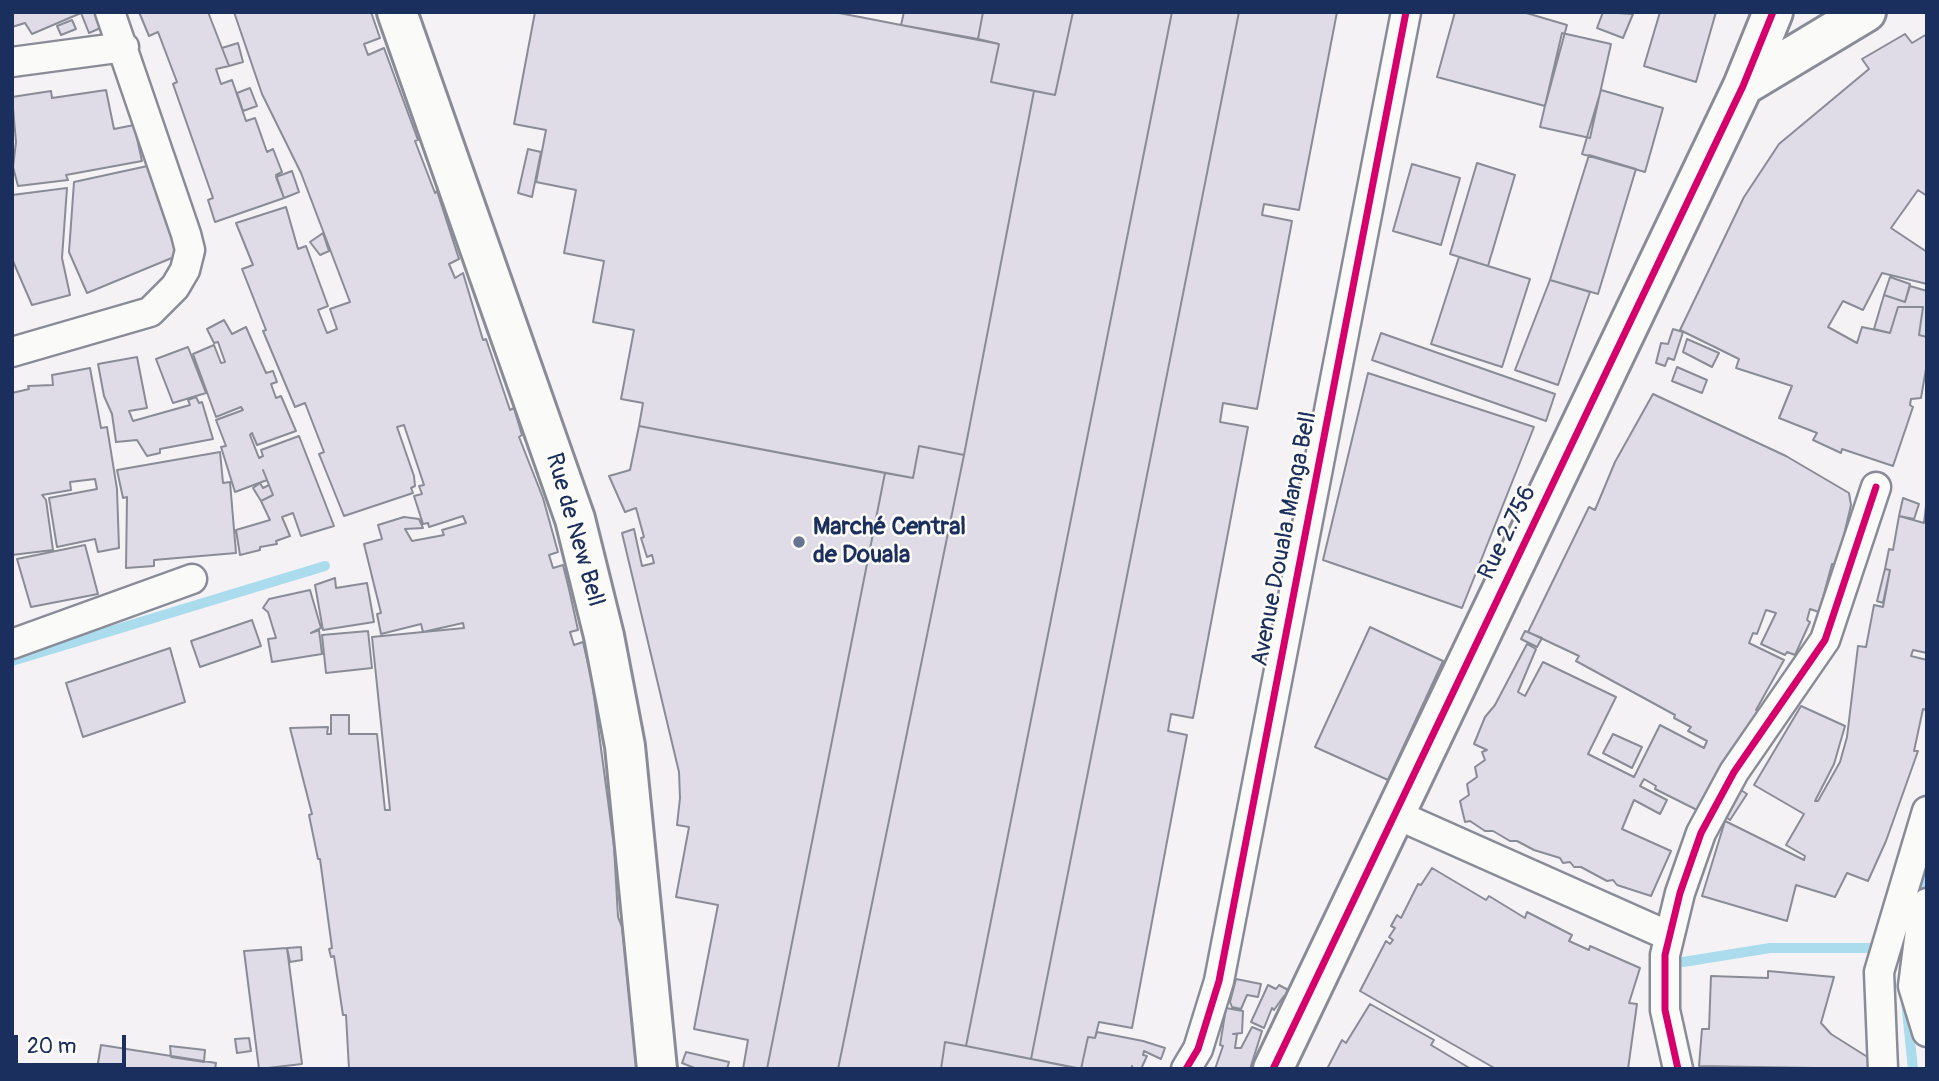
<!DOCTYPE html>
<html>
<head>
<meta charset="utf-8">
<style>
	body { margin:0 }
	#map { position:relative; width:1939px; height:1081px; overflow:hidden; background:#f5f2f6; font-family:Pangolin,sans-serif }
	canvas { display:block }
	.frame { position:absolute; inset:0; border:14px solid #1b2f5e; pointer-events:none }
	.scale { position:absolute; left:14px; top:1035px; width:112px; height:32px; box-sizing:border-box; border:4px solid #1b2f5e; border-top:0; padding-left:9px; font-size:21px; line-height:24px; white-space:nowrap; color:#1b2f5e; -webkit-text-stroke:5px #fdfcf7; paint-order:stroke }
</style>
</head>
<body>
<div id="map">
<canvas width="1939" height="1081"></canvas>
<div class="frame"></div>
<div class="scale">20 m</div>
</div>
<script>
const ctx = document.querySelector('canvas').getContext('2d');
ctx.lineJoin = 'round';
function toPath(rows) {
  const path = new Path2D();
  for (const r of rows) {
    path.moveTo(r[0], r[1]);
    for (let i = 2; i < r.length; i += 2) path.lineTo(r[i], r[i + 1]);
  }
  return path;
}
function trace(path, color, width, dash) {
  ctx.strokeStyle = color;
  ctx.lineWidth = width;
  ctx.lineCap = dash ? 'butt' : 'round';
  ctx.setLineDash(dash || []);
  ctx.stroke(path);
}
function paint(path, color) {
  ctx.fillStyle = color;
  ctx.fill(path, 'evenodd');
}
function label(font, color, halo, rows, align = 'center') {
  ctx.font = font + ' Pangolin,sans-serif';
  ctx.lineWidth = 5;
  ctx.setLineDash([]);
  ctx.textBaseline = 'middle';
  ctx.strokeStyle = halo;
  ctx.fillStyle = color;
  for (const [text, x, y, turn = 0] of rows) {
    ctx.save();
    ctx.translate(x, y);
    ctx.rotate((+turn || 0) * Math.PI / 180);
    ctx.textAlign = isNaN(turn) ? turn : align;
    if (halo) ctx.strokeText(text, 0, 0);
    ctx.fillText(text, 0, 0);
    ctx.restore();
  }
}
const stream = toPath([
	[12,661,325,566],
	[1916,903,1927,869],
	[1683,962,1770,948,1902,948],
	[1906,1001,1913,1069]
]);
const building = toPath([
	[12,12,100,12,105,26,89,33,81,13,32,34,25,23,12,27,12,12],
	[139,12,208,12,229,66,216,69,221,84,232,80,246,121,255,118,267,152,273,149,282,172,276,175,284,198,215,222,208,200,213,198,173,84,177,82,158,32,149,36,139,12],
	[234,12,371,12,380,38,364,44,368,55,384,48,418,140,415,141,435,193,437,191,459,259,449,264,455,278,463,273,483,340,486,339,510,410,514,408,522,435,519,437,543,498,558,552,549,555,553,568,563,565,569,589,578,630,570,632,574,645,583,642,592,681,614,846,618,917,622,927,633,1023,637,1023,639,1069,349,1069,346,1015,343,1015,334,956,331,957,329,949,332,948,320,859,318,859,309,815,312,814,290,728,328,727,327,734,331,734,331,715,349,715,349,734,377,734,385,810,390,810,372,637,464,628,463,623,423,632,421,624,381,634,377,614,381,613,364,544,382,539,378,525,404,517,419,519,423,528,405,529,412,541,444,535,442,530,466,523,463,516,429,527,428,523,423,524,414,496,422,494,419,486,424,485,404,425,397,427,414,476,415,486,411,488,413,493,344,516,319,454,324,452,305,403,295,407,263,331,266,330,242,269,253,265,236,223,286,207,298,249,306,246,328,306,318,310,327,333,337,329,330,309,350,302,301,173,262,94,234,12],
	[535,12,834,12,999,44,991,82,1034,91,964,455,919,446,913,478,639,426,643,403,621,399,634,330,593,322,604,261,564,253,576,190,536,182,546,130,514,124,535,12],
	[904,12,983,12,978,39,901,25,904,12],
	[983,12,1073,12,1055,95,991,82,999,44,978,39,983,12],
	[1073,12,1172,12,966,1046,945,1042,941,1069,838,1069,964,455,1034,91,1055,95,1073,12],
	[1172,12,1239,12,1031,1059,966,1046,1172,12],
	[1239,12,1337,12,1299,210,1264,204,1262,215,1292,221,1257,409,1223,403,1220,422,1248,427,1193,718,1171,714,1168,731,1187,735,1132,1028,1099,1022,1095,1038,1088,1037,1081,1069,1031,1059,1239,12],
	[1455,12,1523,12,1567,25,1545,106,1437,77,1455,12],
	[1603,12,1633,14,1623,38,1597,28,1603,12],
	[1660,12,1716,12,1696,82,1644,66,1660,12],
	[72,20,76,29,61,35,57,26,72,20],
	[1562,33,1611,44,1590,138,1540,127,1562,33],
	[1905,34,1912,43,1927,34,1927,196,1918,190,1891,228,1927,252,1927,284,1882,273,1863,310,1843,301,1828,327,1857,343,1862,327,1890,333,1898,307,1923,307,1919,335,1927,337,1927,363,1921,398,1911,399,1910,405,1913,407,1893,466,1842,449,1841,453,1813,440,1817,433,1779,418,1792,386,1736,368,1739,359,1680,330,1744,197,1779,144,1869,69,1862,59,1905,34],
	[238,43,243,62,229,66,222,48,238,43],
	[250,88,257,106,243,111,237,93,250,88],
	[106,90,114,129,134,125,142,161,66,175,68,180,18,186,13,167,16,142,12,97,51,91,52,98,106,90],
	[1601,90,1663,108,1645,172,1582,154,1601,90],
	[528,149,541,152,532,197,518,193,528,149],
	[1589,155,1636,169,1598,294,1550,280,1589,155],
	[1477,163,1515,175,1488,266,1450,254,1477,163],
	[1412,164,1460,178,1441,245,1393,231,1412,164],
	[152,165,179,255,87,293,69,252,74,182,152,165],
	[292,171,299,192,284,198,276,177,292,171],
	[67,188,62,258,70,295,32,305,12,259,12,195,67,188],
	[323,233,329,251,320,255,310,242,323,233],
	[1459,257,1530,279,1502,367,1431,344,1459,257],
	[1890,277,1910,284,1905,302,1884,295,1890,277],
	[1550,280,1590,292,1558,385,1515,370,1550,280],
	[1910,286,1927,291,1927,337,1919,335,1923,307,1898,307,1890,333,1874,329,1884,295,1905,302,1910,286],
	[224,320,232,334,246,327,266,373,273,371,277,382,271,384,276,398,281,396,296,431,257,445,252,433,250,435,259,458,263,456,261,450,299,436,334,526,301,536,293,513,282,517,290,536,276,541,277,544,260,547,260,550,240,555,236,530,270,520,261,501,273,495,263,470,267,480,235,492,221,447,226,446,216,420,243,410,241,407,216,417,193,354,214,345,221,363,225,362,218,342,214,343,207,329,224,320],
	[1673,329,1683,332,1674,360,1668,358,1665,366,1656,363,1661,343,1668,344,1673,329],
	[1381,333,1555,394,1546,421,1372,360,1381,333],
	[1687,339,1719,353,1712,367,1683,352,1687,339],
	[188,347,206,393,173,403,156,359,188,347],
	[137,357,147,408,129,411,133,421,190,405,188,400,196,397,199,403,202,402,213,439,160,449,160,453,147,456,137,440,116,442,112,414,104,396,98,364,137,357],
	[1677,367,1707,380,1702,393,1672,381,1677,367],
	[90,368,101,428,107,427,117,489,119,548,98,552,95,539,57,547,49,498,97,489,95,479,70,482,71,490,42,495,46,500,53,550,12,555,12,393,29,389,28,386,53,385,52,375,90,368],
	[1368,373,1534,427,1462,608,1323,560,1368,373],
	[1653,394,1786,456,1849,493,1851,505,1837,565,1832,564,1819,612,1810,609,1807,620,1810,622,1795,655,1787,652,1785,655,1761,644,1776,613,1766,610,1757,634,1753,633,1749,643,1784,660,1756,710,1759,711,1732,756,1728,754,1697,810,1655,789,1656,786,1644,779,1640,786,1667,800,1660,814,1634,800,1622,829,1671,851,1651,896,1617,885,1613,880,1607,881,1581,867,1574,867,1570,862,1563,863,1560,858,1534,850,1517,841,1510,841,1493,831,1485,831,1470,821,1465,822,1460,801,1469,795,1467,784,1477,777,1475,767,1485,760,1482,752,1487,750,1474,744,1485,717,1495,705,1527,644,1536,649,1518,692,1525,696,1543,662,1616,697,1588,754,1634,777,1660,725,1704,748,1707,741,1688,731,1691,727,1674,718,1675,715,1576,661,1579,656,1528,632,1589,507,1595,510,1615,462,1653,394],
	[639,426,885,473,767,1069,743,1069,748,1040,694,1029,718,905,676,897,689,827,677,825,680,798,679,772,622,533,634,529,642,566,654,563,652,555,647,557,641,538,644,537,636,508,625,512,609,476,630,470,639,426],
	[919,446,964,455,838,1069,767,1069,885,473,913,478,919,446],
	[220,452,223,483,230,482,236,553,154,560,154,566,126,568,127,497,123,498,117,470,220,452],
	[260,483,263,488,269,485,273,495,261,501,253,488,260,483],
	[1927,497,1927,653,1913,650,1911,656,1927,660,1927,710,1923,709,1914,751,1918,751,1886,841,1868,881,1847,873,1835,897,1796,885,1787,921,1702,896,1725,821,1804,860,1805,856,1786,845,1804,814,1754,785,1801,706,1845,726,1834,764,1815,801,1818,801,1840,762,1847,737,1858,646,1866,647,1874,605,1883,607,1890,570,1885,569,1889,549,1893,550,1899,516,1924,523,1927,497],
	[1903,498,1919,504,1914,519,1899,516,1903,498],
	[85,545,98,594,31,607,17,559,85,545],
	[1885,569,1890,570,1883,603,1877,601,1885,569],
	[335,578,336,588,367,583,374,622,323,630,315,585,335,578],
	[310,590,321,628,311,633,319,630,322,654,272,662,268,639,276,638,268,612,263,608,269,599,310,590],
	[252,620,261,646,200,667,191,641,252,620],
	[1370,627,1443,661,1388,780,1315,747,1370,627],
	[368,631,372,668,326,673,322,635,368,631],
	[1525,631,1542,638,1537,647,1521,639,1525,631],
	[170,648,185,702,83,737,66,683,170,648],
	[1613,734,1642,747,1632,768,1603,753,1613,734],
	[1738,788,1747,794,1730,820,1721,814,1738,788],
	[1432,868,1486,900,1489,896,1525,918,1527,912,1572,935,1569,941,1589,950,1590,946,1640,968,1629,1003,1637,1004,1628,1069,1496,1069,1360,991,1386,941,1390,944,1393,940,1389,937,1395,928,1391,926,1397,915,1401,918,1418,884,1421,885,1432,868],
	[301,947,302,960,290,962,287,948,301,947],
	[287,948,302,1064,259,1069,244,951,287,948],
	[1768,971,1834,977,1821,1023,1831,1034,1877,1063,1875,1069,1699,1066,1702,1029,1709,1029,1711,976,1768,978,1768,971],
	[1236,979,1261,984,1258,997,1247,995,1241,1009,1232,1007,1230,1002,1236,979],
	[1268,985,1276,989,1279,985,1290,991,1287,997,1284,996,1274,1010,1272,1008,1264,1028,1251,1022,1268,985],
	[1370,1004,1434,1040,1431,1045,1471,1069,1327,1069,1342,1040,1346,1043,1370,1004],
	[1226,1008,1243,1011,1242,1033,1233,1034,1237,1034,1235,1048,1241,1048,1252,1027,1262,1031,1250,1069,1215,1069,1223,1046,1220,1045,1226,1008],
	[1097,1032,1143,1041,1165,1048,1161,1059,1144,1051,1143,1055,1147,1056,1141,1069,1133,1069,1132,1066,1131,1069,1081,1069,1088,1037,1095,1038,1097,1032],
	[249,1038,251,1051,237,1053,235,1039,249,1038],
	[945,1042,966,1046,1082,1069,941,1069,945,1042],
	[101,1045,216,1063,215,1069,97,1069,101,1045],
	[170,1046,205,1050,204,1062,171,1057,170,1046],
	[686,1052,729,1062,727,1069,697,1069,682,1063,686,1052]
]);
const street = toPath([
	[12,62,124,47],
	[12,352,150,312,175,287,185,270,190,250,186,234,110,12],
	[12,644,192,579],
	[1395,814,1669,936],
	[1927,903,1921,923,1913,986,1927,1032],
	[1186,1069,1198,1049,1219,981,1406,12],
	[1678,1069,1665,1010,1665,955,1680,893,1701,833,1734,772,1825,640,1876,487],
	[1883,1069,1879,972,1927,811]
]);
const secondary = toPath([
	[397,12,575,519,604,636,625,746,657,1069],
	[1743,86,1866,12],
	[1273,1069,1743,86,1773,12]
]);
const cycleway = toPath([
	[1186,1069,1198,1049,1219,981,1406,12],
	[1273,1069,1743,86,1773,12],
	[1678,1069,1665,1010,1665,955,1680,893,1701,833,1734,772,1825,640,1876,487]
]);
const markers = [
	[799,542,7,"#677393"]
];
const poiNames = [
	["Marché Central",813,528],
	["de Douala",813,556]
];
const streetNames = [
	["Rue de New Bell",574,530,74],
	["Rue 2.756",1508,533,-64],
	["Avenue Douala Manga Bell",1285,539,-79]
];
trace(stream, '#aadcee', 10);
paint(building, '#dfdbe7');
trace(building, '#898c96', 2);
trace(street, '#898c96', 33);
trace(secondary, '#898c96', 44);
trace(street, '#fafaf9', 28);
trace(secondary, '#fafaf9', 38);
trace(cycleway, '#d6006c', 7);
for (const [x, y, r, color] of markers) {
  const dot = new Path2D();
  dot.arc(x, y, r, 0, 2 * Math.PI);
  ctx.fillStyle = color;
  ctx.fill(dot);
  trace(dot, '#fdfcf7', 2.5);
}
label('bold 24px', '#1b2f5e', '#fdfcf7', poiNames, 'left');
label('24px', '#1b2f5e', '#fdfcf7', streetNames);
</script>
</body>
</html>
